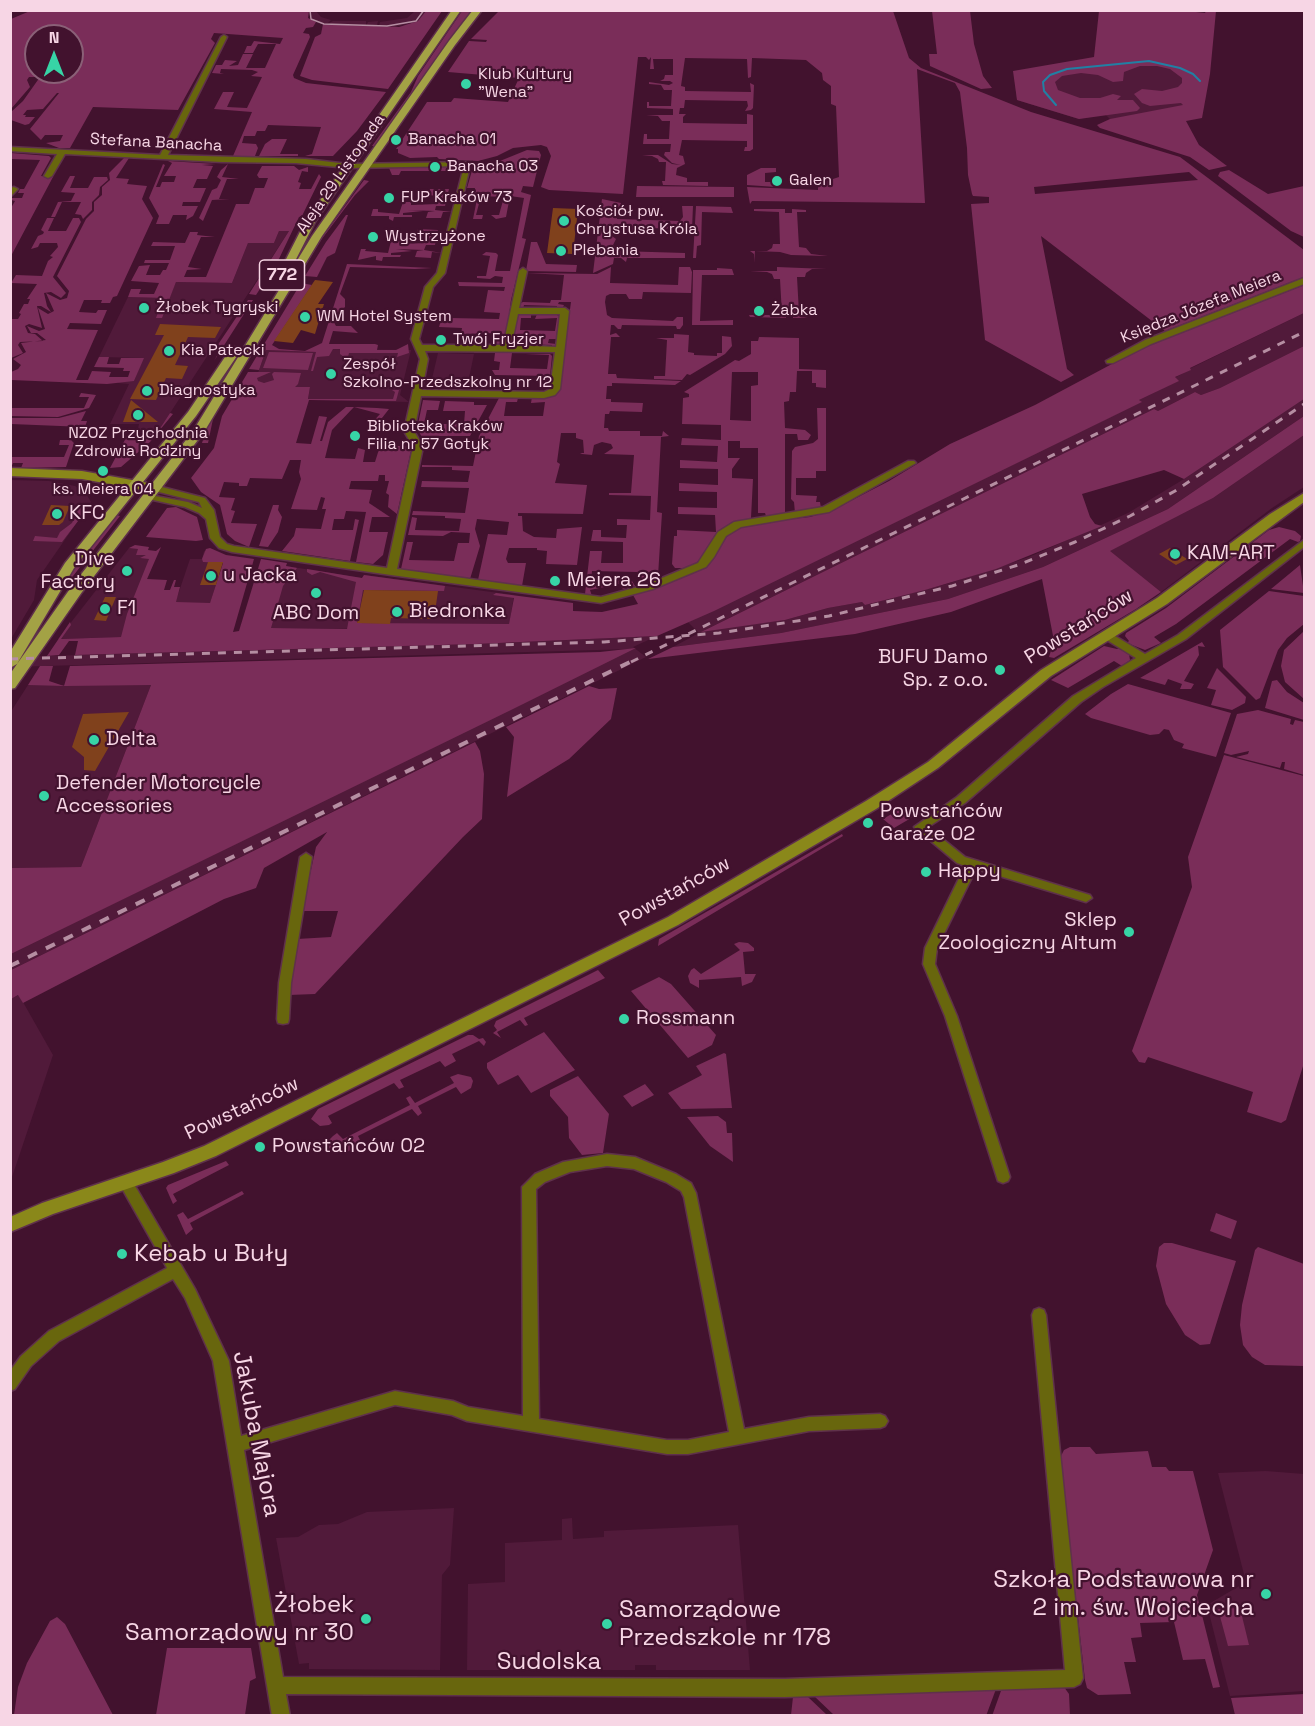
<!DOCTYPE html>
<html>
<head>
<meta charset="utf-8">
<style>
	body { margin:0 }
	#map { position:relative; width:1315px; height:1726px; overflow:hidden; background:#42122e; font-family:"Space Grotesk",sans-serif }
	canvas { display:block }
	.frame { position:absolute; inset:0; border:12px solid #f7d6e5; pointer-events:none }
	.north { position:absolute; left:24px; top:24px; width:60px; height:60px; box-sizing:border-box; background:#42122e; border:2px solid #8a6077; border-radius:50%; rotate:0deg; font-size:16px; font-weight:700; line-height:24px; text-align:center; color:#f7d6e5 }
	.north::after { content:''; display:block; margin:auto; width:21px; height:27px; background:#37d4a6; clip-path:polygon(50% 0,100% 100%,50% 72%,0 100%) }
</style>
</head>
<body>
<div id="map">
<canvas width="1315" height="1726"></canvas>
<div class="frame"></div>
<div class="north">N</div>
</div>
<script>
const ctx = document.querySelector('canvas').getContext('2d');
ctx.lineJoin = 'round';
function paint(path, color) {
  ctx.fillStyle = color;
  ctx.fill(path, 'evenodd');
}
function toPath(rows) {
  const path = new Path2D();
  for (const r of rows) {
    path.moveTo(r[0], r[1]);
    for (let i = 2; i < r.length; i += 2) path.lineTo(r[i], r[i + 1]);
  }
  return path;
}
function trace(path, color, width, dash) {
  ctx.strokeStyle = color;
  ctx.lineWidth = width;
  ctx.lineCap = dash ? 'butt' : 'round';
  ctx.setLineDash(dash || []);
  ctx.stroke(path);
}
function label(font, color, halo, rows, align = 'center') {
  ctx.font = font + ' "Space Grotesk",sans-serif';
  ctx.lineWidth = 4.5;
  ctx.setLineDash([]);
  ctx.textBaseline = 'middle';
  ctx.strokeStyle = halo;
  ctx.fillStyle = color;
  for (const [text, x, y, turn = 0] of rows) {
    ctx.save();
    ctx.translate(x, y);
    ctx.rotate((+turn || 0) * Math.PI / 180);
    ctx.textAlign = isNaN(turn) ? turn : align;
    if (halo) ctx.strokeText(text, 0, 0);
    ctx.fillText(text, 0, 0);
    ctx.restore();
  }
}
const built = toPath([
	[309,11,316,11,321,17,331,20,327,24,333,21,366,21,366,26,368,22,378,21,377,25,379,26,380,22,407,18,415,11,426,11,418,21,395,27,328,25,311,20],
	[1120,58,1207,74,1200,116,1106,121,1111,120,1105,114,1079,119,1017,100,1014,75],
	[279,231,289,231,157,433,137,433,139,424,110,424,129,384,118,383,119,381,134,381,143,358,99,357,128,297,169,298,176,282,232,283,248,243,274,243],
	[1304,313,1304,346,1220,388,1201,395,1195,392,1158,411,1154,409,705,630,785,620,828,608,862,602,865,605,950,583,1029,557,1128,513,1184,479,1304,399,1304,416,1168,509,1043,567,948,599,781,633,673,647,699,633,688,622,1141,402,1139,400,1178,381,1174,378,1190,370,1189,369],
	[321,349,411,350,400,395,409,402,308,400,310,387,253,387,266,350,320,352],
	[438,353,474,354,468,383,431,383],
	[1304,435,1304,487,1272,508,1161,592,1109,551,1213,498],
	[11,480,49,481,75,486,85,492,91,502,37,580,34,600,11,639],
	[129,548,140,548,146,551,157,551,159,549,124,637,58,639],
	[204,551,225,555,201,633,164,636,190,559,202,559],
	[286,566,362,578,364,575,514,595,509,627,463,630,270,628],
	[657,636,633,647,646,657,11,970,11,954,632,649,11,667,11,657,476,644],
	[28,685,151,685,81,867,11,868,10,713],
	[19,995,53,1055,11,1180,10,999],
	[1266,1471,1304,1474,1304,1691,1230,1696,1207,1605,1246,1582,1218,1473],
	[454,1508,450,1565,442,1575,440,1670,309,1669,309,1663,299,1664,276,1538,298,1537,319,1525,338,1524,367,1512],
	[572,1518,573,1539,604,1537,604,1531,738,1525,750,1670,656,1670,656,1665,635,1665,635,1670,467,1670,468,1584,505,1582,505,1543,562,1540,562,1519]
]);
const green = toPath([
	[1178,10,1205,13,1206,11,1216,11,1210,74,1202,118,1186,121,1199,145,1227,166,1209,170,1190,157,1100,128,1097,125,1110,119,1183,105,1181,103,1150,106,1142,103,1134,94,1142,89,1162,91,1178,87,1182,83,1182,78,1170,69,1157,66,1140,66,1124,72,1123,81,1113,82,1098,75,1081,73,1062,76,1055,82,1058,90,1080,98,1100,98,1113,94,1121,96,1117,100,1133,100,1140,108,1137,111,1079,119,1017,100,1013,71,1094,57,1099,11],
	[30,11,309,11,308,18,316,22,313,27,306,28,303,33,309,34,310,37,293,75,294,78,306,83,386,92,357,131,333,156,305,156,312,154,321,127,268,125,265,131,257,131,255,136,244,136,242,143,256,144,258,148,255,156,233,156,252,112,214,109,223,92,234,92,227,107,247,108,262,77,251,76,258,72,252,70,221,69,220,73,224,74,212,73,216,65,222,65,225,60,237,61,229,66,238,65,243,54,253,54,246,68,265,68,276,44,258,44,253,53,244,53,247,46,251,46,254,41,280,44,283,38,214,33,211,39,215,43,178,110,93,107,70,148,59,148,46,143,60,141,63,135,45,135,41,140,30,129,59,93,57,93,43,109,27,110,23,115,26,115,25,117,35,117,29,124,25,125,11,120,11,112,23,101,40,77,29,77,27,80,30,87,11,109,11,19],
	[36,36,72,36,72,72,36,72],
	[426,11,442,11,388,89,312,80,300,76,315,37,321,34,323,24,399,27,418,21],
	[462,11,471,11,374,146,372,146,411,92,418,76],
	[499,11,893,11,909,58,921,68,1031,112,1180,157,1304,250,1304,277,1165,331,1041,236,1067,369,1074,375,1061,382,985,340,971,204,989,203,989,197,973,196,972,194,968,175,967,148,960,92,955,83,917,69,925,203,752,201,750,204,747,187,818,190,818,183,827,183,827,181,839,177,836,106,831,104,831,86,823,80,822,73,806,60,752,58,751,77,748,78,747,59,685,58,681,86,685,87,685,91,751,92,750,83,754,85,753,108,751,110,745,111,748,106,747,101,685,100,684,108,680,108,679,114,686,114,683,117,683,123,747,124,747,114,753,115,753,149,750,151,744,151,745,147,747,147,747,141,682,140,679,155,683,156,685,164,677,168,676,175,687,178,687,182,708,182,708,186,663,185,662,181,665,181,666,162,659,162,658,159,652,156,642,155,658,155,672,164,681,165,672,163,664,155,665,152,670,152,671,144,643,144,644,134,647,134,647,139,669,139,670,121,662,121,658,116,646,115,673,115,673,109,647,108,647,102,649,102,649,106,671,106,672,90,664,90,661,85,649,84,649,82,669,85,673,83,670,81,649,81,660,81,664,79,665,75,673,75,673,59,653,59,654,69,650,69,651,57,649,60,646,57,638,57,623,194,549,190,541,187,551,156,547,147,541,145,513,148,497,156,478,161,439,159,437,157,410,158,398,153,398,149,396,149,427,102,451,102,454,98,508,102,519,78,448,72,469,41,486,42,487,40,471,39],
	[1189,172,1198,180,1035,194,1034,187],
	[932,11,970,11,974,44,983,76,992,88,981,89,930,66,929,54,937,54],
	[272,139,287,139,280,154,298,154,298,156,259,156,265,144],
	[527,150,539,151,541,155,533,187,523,186,521,192,531,195,522,238,526,239,511,300,505,346,494,346,496,333,461,334,462,328,439,327,441,320,449,321,450,318,499,319,500,313,484,312,488,290,504,291,505,287,459,286,458,282,502,283,503,277,495,276,490,279,477,278,477,276,486,276,490,256,482,255,486,252,496,253,498,255,495,271,510,271,524,198,510,196,506,217,496,219,491,215,499,215,504,197,481,196,476,215,483,215,482,219,473,219,478,194,488,195,489,192,474,193,475,188,467,188,473,167,495,163],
	[11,153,49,156,51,158,41,176,53,177,11,256,11,208,15,201,11,200,11,198,22,198,24,193,18,193,20,189,24,189,40,160,11,159],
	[124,158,129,158,116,178,129,179,127,184,147,186,142,199,153,218,117,296,113,297,110,303,101,303,102,300,84,300,79,312,96,313,98,310,107,310,101,324,70,323,67,329,98,330,76,380,88,380,92,371,111,372,109,377,128,377,130,371,123,371,124,368,94,367,99,357,109,357,107,364,119,364,121,358,144,358,134,381,107,384,11,380,11,372,18,369,21,365,13,359,26,352,21,343,46,340,37,333,31,333,27,326,39,331,45,329,38,308,48,314,54,311,46,293,60,300,67,298,69,291,57,276,86,219,94,211,94,202,102,195,102,187,110,180,109,173],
	[168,161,216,164,202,165,213,166,207,179,197,179,193,188,206,188,200,202,183,202,182,206,198,206,193,216,186,220,187,215,173,215,169,224,156,224,159,216,149,198,163,164,165,165,156,187,160,187,162,182,174,182,176,176,164,176,172,163],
	[228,164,222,177,239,179,227,179,219,199,230,199,212,200,203,221,199,218,212,190,217,188,221,180,217,177,221,170],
	[262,166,294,166,299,170,308,167,308,172,302,171,298,182,301,183,299,189,311,189,319,174,321,177,302,216,299,217,277,263,256,295,249,294,289,231,279,231,274,243,248,243,232,283,176,282,162,318,156,318,163,298,128,297,131,289,141,289,139,294,154,294,159,283,131,281,139,266,150,265,146,275,160,275,163,270,166,270,169,263,144,263,145,260,170,260,175,246,151,246,153,242,185,243,190,232,198,232,197,235,215,237,201,237,188,267,202,269,187,270,184,277,206,277,236,204,249,204,255,188,264,188,268,178,259,178,257,175],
	[407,167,450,167,459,171,401,171,399,175,392,175,389,168],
	[761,168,776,168,776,172,765,173,765,182,776,182,776,187,747,185,747,175],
	[1229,170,1268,194,1304,186,1304,237,1291,231,1218,176,1220,172],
	[70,176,75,176,70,188,88,188,94,177,107,177,108,180,100,187,99,195,92,202,92,210,83,219,81,215,75,214,81,202,62,202,55,217,51,217,58,202,71,201,75,193,61,192],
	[364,180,369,181,355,195,321,240,234,384,213,419,208,443,202,443,206,430,232,384,316,246],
	[637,186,734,187,734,197,636,197],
	[430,189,449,189,445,206,436,206,435,210,452,212,443,212,441,218,426,218,428,212,435,211,407,210,423,211,403,213,403,215,412,215,412,217,394,217,393,221,389,219,389,216,371,216,373,209,378,209,378,212,399,214,403,202,411,202,411,205,437,204,439,196,428,195],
	[602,199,621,203,620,209,616,212,617,219,680,221,683,217,682,206,693,206,692,229,647,228,646,235,634,234,631,230,613,231,612,236,616,239,613,245,618,251,685,253,685,258,627,258,626,262,621,258,614,258,613,264,593,273],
	[696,206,731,207,733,213,702,212,701,245,697,246,696,258,693,258],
	[754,209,785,209,785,213,792,213,792,209,806,210,806,212,797,212,799,247,806,248,811,254,828,256,791,255,780,252,755,251,754,263,754,254,750,251,767,251,772,248,773,244,780,244,779,212,754,211],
	[346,215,348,215,335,253,327,257,317,277,305,276,326,242],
	[47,218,54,218,48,231,66,231,73,218,79,218,81,222,53,277,66,293,61,298,51,292,44,293,47,306,51,312,41,306,37,306,42,328,29,324,25,326,28,333,35,334,43,341,20,342,18,345,23,353,11,358,12,329,11,319,18,319,21,314,19,313,24,304,28,304,30,299,27,299,37,284,11,283,16,275,42,276,48,261,53,257,50,256,58,247,57,243,40,243,38,247,31,249,38,236,43,234,44,232,41,230],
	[418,229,438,230,435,245,426,245,424,250,442,253,432,252,431,258,415,257,417,251,424,250,396,249,412,251,391,253,391,255,401,255,400,257,383,257,382,261,376,260,376,256,358,260,361,249,366,249,365,251,388,253,391,241,400,241,400,244,426,243,429,234,417,233],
	[531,242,537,242,546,264,577,265,576,272,526,271],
	[347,264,432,268,415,269,350,267,340,294,345,299,345,307,332,319,336,326,351,326,358,333,333,331,329,344,375,344,378,345,377,350,396,350,408,344,409,353,397,357,398,353,349,353,348,357,344,357,340,354,340,349,333,349,329,356,317,357,313,371,311,371,316,352,266,350,259,370,249,369,301,283,312,285,272,345,279,349,305,351,322,343],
	[611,267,610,283,678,285,679,267,690,267,692,272,691,293,643,292,642,299,629,299,626,294,610,294,606,296,605,302,607,315,612,318,673,321,677,317,683,317,683,325,680,329,677,329,676,326,622,325,621,329,618,329,614,325,611,325,610,335,616,333,620,337,611,337,608,374,616,374,617,378,681,381,675,385,612,383,612,386,607,386,606,399,611,399,611,402,643,403,642,412,610,411,609,414,605,414,604,428,608,428,609,431,640,431,640,436,662,436,663,431,669,436,661,437,657,512,662,513,658,576,639,584,637,572,592,571,591,580,632,581,635,586,623,589,619,584,590,590,592,596,585,594,590,551,602,551,601,563,623,563,623,542,591,541,593,530,601,530,601,537,626,538,627,525,617,525,617,519,650,520,651,496,609,495,609,493,631,493,634,455,604,454,613,448,611,444,602,442,594,445,592,455,582,454,580,453,584,453,583,440,576,438,576,433,561,433,557,462,560,464,555,483,587,485,583,514,518,513,518,516,522,516,523,531,534,537,556,538,557,529,582,527,577,565,546,564,547,551,537,550,537,548,509,548,506,559,508,563,526,563,522,586,478,580,488,534,507,535,509,522,477,519,475,529,480,546,470,579,401,569,407,542,413,542,409,560,454,561,458,543,469,543,470,533,451,532,443,536,408,535,412,517,417,518,415,530,459,531,461,519,445,518,445,516,412,515,413,511,465,513,469,488,421,487,422,481,468,482,470,471,452,470,452,467,422,467,422,465,473,466,479,436,499,398,518,398,517,402,506,402,504,416,543,416,545,402,531,403,532,397,552,397,559,391,571,302,559,302,558,304,564,305,563,307,557,309,557,306,524,305,523,309,519,308,519,304,523,302,550,303,551,300,561,300,564,275,526,273,597,274],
	[777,267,827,269,812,269,806,273,805,277,797,277,799,313,801,317,808,318,793,318,793,314,786,314,786,318,750,317,749,315,782,315,780,279,774,279,772,274,767,272,750,271,777,271],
	[717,268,732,269,734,275,702,275,700,321,733,320,733,325,692,325,693,270,717,270],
	[1304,285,1304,313,1190,368,1191,370,1175,377,1179,381,1139,400,1142,402,714,611,657,636,476,644,75,655,78,641,69,641,59,655,47,656,70,622,71,625,61,639,121,637,127,614,149,559,140,558,146,555,136,555,138,549,129,548,135,545,149,547,148,550,156,551,161,547,147,579,167,580,164,590,170,590,174,580,176,580,174,587,180,587,176,602,210,603,223,563,203,562,202,559,206,549,210,548,226,555,254,559,233,632,239,631,261,559,287,563,286,566,297,568,283,586,271,628,347,629,356,582,320,572,312,575,307,572,307,569,362,578,364,575,445,586,444,591,363,590,357,623,509,624,514,598,493,595,496,593,573,603,573,611,602,612,638,604,633,595,658,588,706,566,730,531,751,523,810,517,833,510,889,481,950,444,1035,405,1140,349],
	[248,300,253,300,214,361,220,350,215,349],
	[555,314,559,316,556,339,549,339,548,343,556,344,555,348,552,348,552,345,524,344,523,348,518,348,511,343,518,315,531,315,531,318,521,318,520,330,555,331,557,318,535,319,537,314],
	[674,334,689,335,688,352,694,353,694,355,717,356,717,353,722,353,722,336,731,337,732,346,725,354,690,375,687,374,682,380,654,379,654,376,665,376,667,340,656,338,674,338],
	[759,337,799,338,799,369,826,370,826,388,816,387,816,383,812,383,812,371,797,371,796,392,790,392,789,401,784,402,785,428,805,430,811,435,808,440,798,440,797,434,785,434,785,514,766,516,765,513,758,513,758,448,740,448,740,441,728,441,728,458,740,458,732,469,732,478,753,479,751,518,723,528,703,558,696,563,685,568,675,568,672,564,674,536,677,536,677,530,716,532,715,515,678,514,678,507,717,508,717,492,679,491,679,483,718,485,718,469,680,468,680,460,717,462,718,446,681,445,682,438,721,440,721,425,682,424,683,398,689,397,689,394,684,392,735,360,739,361,751,354,751,341,758,341],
	[732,372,758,372,758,385,751,386,751,421,730,420],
	[1304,346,1304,399,1184,479,1164,470,1082,494,1090,517,1095,524,1102,526,996,569,925,590,865,605,862,602,828,608,785,620,701,632,1154,409,1158,411,1195,392,1201,395,1220,388],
	[475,349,502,349,512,353,510,368,547,369,549,355,525,354,550,354,552,356,550,376,495,375,492,370,499,370,500,362,494,361,495,353,474,353],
	[269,352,313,353,308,370,263,368],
	[248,372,271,372,257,378,258,381,264,383,274,380,272,374,274,372,301,373,298,384,295,387,310,387,308,399,393,399,395,392,392,390,399,390,396,401,309,400,296,443,311,444,319,416,327,417,320,441,322,441,328,422,346,407,354,407,377,408,389,409,375,427,369,426,380,414,354,407,332,430,325,458,355,459,358,448,365,450,363,462,375,462,380,446,412,446,397,514,388,507,389,495,386,493,389,481,385,481,385,475,379,475,378,481,351,481,349,489,372,490,369,503,390,517,372,517,369,532,388,532,383,555,373,564,356,562,366,512,346,511,344,519,334,519,332,530,353,530,355,519,359,520,350,561,282,551,294,536,296,528,321,529,326,509,322,509,325,498,321,497,317,510,291,509,301,479,299,472,301,460,290,460,282,479,250,478,247,486,239,486,239,483,224,482,219,497,235,498,231,510,235,511,231,523,257,524,249,547,235,541,227,534,220,505,201,492,191,478,214,448,222,416],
	[81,393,96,395,89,408,58,417,11,416,11,408,84,408,89,397,79,397],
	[423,400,440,401,438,410,427,410,424,424,464,424,465,411,443,411,445,401,474,402,474,405,487,405,470,436,425,436,424,440,417,429],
	[817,408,826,408,826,471,816,471,816,478,796,478,796,495,817,496,816,502,820,502,821,508,795,513,794,502,791,499,792,451,795,447,813,443,818,439],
	[86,411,81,421,87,421,85,427,11,424,11,418,59,418],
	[170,413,173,414,150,442,121,467,110,468,127,436,157,433],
	[1304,416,1304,435,1213,498,1110,551,1161,592,1136,609,1054,658,1049,657,1054,641,1042,579,951,612,855,634,648,659,673,647,781,633,948,599,1043,567,1168,509],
	[60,440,71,440,74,443,66,467,21,468,23,463,13,463,11,468,11,457,64,457,69,445,59,445],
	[273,505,279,505,278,510,282,517,278,532,268,547,259,546],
	[79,506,88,508,62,542,33,541,35,536,57,538,60,532,72,523],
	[176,507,197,517,203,540,196,541,146,537,167,508],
	[116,515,120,516,59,594,76,566],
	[1279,527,1295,531,1301,536,1300,541,1298,542,1290,539,1176,624,1154,637,1161,643,1145,650,1127,643,1129,641,1125,636,1126,633,1166,608,1269,530],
	[1300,565,1304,593,1271,589],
	[1269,591,1304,596,1304,624,1287,638,1278,650,1260,698,1256,700,1223,667,1220,630],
	[1304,631,1304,699,1285,682,1281,666,1284,650],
	[1202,642,1205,647,1198,646,1199,655,1184,681,1194,684,1191,689,1180,689,1182,684,1168,679,1165,685,1140,678],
	[1104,646,1117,649,1120,648,1129,654,1130,660,1122,666,1114,661,1068,688,1051,680],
	[636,648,511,710,11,954,11,868,81,867,151,685,65,686,28,685,40,666,53,666,49,681,64,686,70,666,600,652],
	[1217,668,1246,697,1245,703,1232,710,1211,705,1216,690,1207,688],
	[1277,680,1287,692,1304,703,1304,720,1265,708,1272,681],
	[1128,684,1231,713,1216,757,1182,748,1184,744,1174,740,1169,730,1164,729,1159,734,1150,735,1091,718,1085,714,1111,694],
	[589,686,599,689,617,688,611,719,569,759,507,797,514,737,506,727],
	[1258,710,1291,719,1290,724,1293,725,1295,720,1304,722,1304,775,1284,769,1285,762,1282,762,1280,768,1236,757,1248,754,1249,751,1231,755,1224,753,1237,714],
	[475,742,480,751,484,774,482,819,463,837,315,994,289,995,297,939,331,937,338,911,302,911,316,847,327,832,264,868,256,888,224,899,23,1003,18,995,11,999,11,970],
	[1224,755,1304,776,1304,1063,1286,1120,1281,1123,1247,1112,1253,1092,1148,1057,1145,1063,1139,1062,1132,1051,1192,887,1188,857],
	[907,805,918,814,894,828,883,819],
	[842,834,843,836,658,946,659,939],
	[739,942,748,943,754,948,754,951,743,952,745,974,756,974,752,982,742,986,741,977,699,980,699,988,690,983,688,976,691,970,694,968,701,974,740,950,734,944],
	[598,970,605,978,524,1018,528,1025,525,1026,520,1020,497,1032,501,1038,493,1033,497,1030,494,1026,496,1021],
	[659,977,671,984,716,1035,712,1045,688,1058,631,991],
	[544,1032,575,1070,531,1093,518,1075,498,1085,487,1068,487,1063],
	[468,1035,473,1035,479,1039,483,1038,486,1042,484,1046,479,1041,452,1054,456,1061,445,1067,440,1061,400,1080,404,1087,399,1089,394,1083,328,1116,332,1123,329,1125,320,1126,311,1119,318,1109],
	[724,1053,726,1054,732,1108,681,1109,668,1093,702,1075,696,1066],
	[458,1074,471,1077,473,1081,471,1088,461,1094,456,1087,418,1106,422,1113,418,1116,412,1109,358,1136,362,1144,345,1153,333,1152,329,1148,329,1140,333,1136,337,1133,343,1139,410,1105,406,1098,410,1096,415,1103,454,1083,450,1077],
	[578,1076,609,1114,603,1153,582,1155,569,1138,568,1117,550,1096,550,1090],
	[645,1084,654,1095,632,1107,623,1096],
	[718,1116,726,1122,727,1133,732,1133,733,1162,710,1146,687,1117],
	[226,1161,229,1165,173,1194,177,1201,173,1204,166,1188,168,1185],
	[242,1191,244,1194,190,1223,193,1229,186,1235,177,1215,183,1212,188,1219],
	[1216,1213,1237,1221,1231,1239,1210,1231],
	[1164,1243,1172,1243,1236,1261,1210,1344,1200,1345,1185,1335,1166,1304,1156,1266,1159,1247],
	[1258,1247,1304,1264,1304,1366,1265,1365,1252,1357,1243,1345,1240,1325,1242,1305,1255,1250],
	[1070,1447,1090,1447,1096,1454,1148,1451,1152,1467,1166,1467,1169,1471,1193,1471,1213,1550,1197,1595,1220,1687,1213,1688,1205,1659,1183,1660,1174,1622,1140,1623,1142,1637,1131,1638,1136,1662,1124,1662,1131,1694,1098,1695,1087,1688,1085,1680,1060,1458,1064,1450],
	[1240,1608,1249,1645,1228,1646,1218,1609],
	[57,1617,65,1624,113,1715,14,1715,18,1687,27,1663,50,1621],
	[167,1648,251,1648,256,1678,250,1681,245,1715,156,1715],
	[1064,1687,1069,1694,1070,1715,992,1716,1002,1688],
	[996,1689,986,1716,834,1715,814,1696],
	[1304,1694,1304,1715,1235,1715,1231,1698],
	[793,1697,808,1697,827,1715,791,1715]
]);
const stream = toPath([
	[1056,105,1044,91,1043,82,1050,75,1067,69,1149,61,1180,68,1193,74,1200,81]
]);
const building = toPath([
	[553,208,578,209,573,254,547,253],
	[315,280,333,282,318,304,324,304,315,334,301,330,293,343,274,341],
	[160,324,221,327,215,338,188,337,175,365,188,366,182,379,166,378,156,400,130,399,164,335,155,335],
	[131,400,158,422,123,422],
	[51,505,70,506,63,522,59,525,42,525],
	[1170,548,1187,559,1176,565,1159,554],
	[208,562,223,562,216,585,200,585],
	[364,590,438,591,434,619,391,618,390,624,357,623],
	[105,597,116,597,106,621,94,620],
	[129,712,95,771,84,770,84,757,72,747,83,714]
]);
const street = toPath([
	[224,35,227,37,168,155,306,159,348,164,471,162,445,273,433,287,419,339,422,345,505,345,504,342,519,271,523,268,527,271,519,308,565,308,569,311,560,389,555,395,544,398,421,396,414,431,423,447,397,569,601,597,645,585,698,563,718,532,734,522,823,507,908,461,914,461,916,463,829,512,741,527,726,536,714,557,706,567,653,589,601,603,391,575,232,552,219,548,210,538,206,519,199,513,185,507,144,498,144,494,188,502,202,508,199,502,151,490,149,488,154,485,205,498,214,510,220,537,227,544,234,546,387,568,413,447,404,431,420,359,411,339,425,287,437,273,464,166,348,168,296,163,222,162,65,154,52,176,48,178,44,176,57,154,10,151,10,147,160,155,221,37,224,35],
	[518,314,560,314,556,347,514,345,512,342,518,314],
	[425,351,555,352,550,389,544,392,422,390,428,359,425,351],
	[14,187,18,189,10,197,10,188,14,187],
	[1304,278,1304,284,1151,344,1113,363,1107,363,1106,361,1145,340,1304,278],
	[1304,540,1304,547,1186,639,1103,687,1081,702,965,803,928,827,965,857,1090,895,1092,898,1086,902,976,869,937,948,935,964,957,1016,1010,1177,1008,1181,1003,1183,998,1181,945,1016,923,964,925,948,965,866,957,863,914,827,957,797,1073,696,1136,658,1102,637,1101,635,1102,633,1110,633,1145,654,1178,635,1304,540],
	[306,853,312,857,291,983,289,1019,288,1023,283,1024,278,1023,277,1019,279,983,300,857,306,853],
	[607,1154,635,1157,676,1174,691,1183,696,1193,744,1429,809,1417,880,1414,885,1416,888,1421,885,1426,880,1428,809,1431,688,1454,667,1454,467,1421,452,1415,395,1405,244,1450,283,1677,785,1679,1065,1670,1032,1315,1034,1310,1039,1308,1044,1310,1046,1315,1083,1678,1080,1684,1074,1687,785,1697,286,1694,290,1716,272,1716,213,1361,185,1298,173,1279,59,1341,31,1366,15,1389,10,1391,10,1371,21,1356,49,1331,167,1268,119,1183,121,1179,126,1177,131,1179,195,1289,229,1361,241,1436,395,1391,453,1401,468,1407,523,1416,522,1187,535,1174,563,1162,607,1154],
	[607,1166,634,1169,666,1182,681,1191,684,1197,729,1432,688,1440,667,1440,539,1419,536,1189,545,1182,570,1172,607,1166]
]);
const secondary = toPath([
	[10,468,82,471,154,484,160,488,154,492,82,479,10,476,10,468],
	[1304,493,1304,502,1167,604,1051,676,938,768,876,809,678,925,216,1156,174,1173,53,1214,10,1232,10,1217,42,1203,163,1162,204,1146,668,917,866,801,928,762,1041,670,1157,598,1270,514,1304,493]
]);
const primary = toPath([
	[452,10,461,10,315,222,290,271,281,273,280,271,305,222,452,10],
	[473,10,482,10,455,45,322,236,204,432,82,592,15,688,10,689,10,674,72,586,193,431,312,236,449,41,473,10],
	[235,347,241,350,196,416,74,568,17,664,10,668,10,652,65,563,188,412,231,348,235,347]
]);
const tram = toPath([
	[310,10,311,19,324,24,387,26,416,21,424,10]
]);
const railFar1 = toPath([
	[10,659,604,642,719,633,829,616,952,586,1018,565,1075,542,1130,516,1175,491,1304,404],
	[631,662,1304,332]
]);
const rail = toPath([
	[10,966,634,660]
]);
const markers = [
	[466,84,6,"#37d4a6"],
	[396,140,6,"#37d4a6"],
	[435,167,6,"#37d4a6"],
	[777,181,6,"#37d4a6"],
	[389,198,6,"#37d4a6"],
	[564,221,6,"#37d4a6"],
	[373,237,6,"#37d4a6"],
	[561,251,6,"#37d4a6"],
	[144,308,6,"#37d4a6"],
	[759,311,6,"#37d4a6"],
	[305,317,6,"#37d4a6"],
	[441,340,6,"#37d4a6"],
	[169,351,6,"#37d4a6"],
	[331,374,6,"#37d4a6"],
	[147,391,6,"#37d4a6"],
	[138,415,6,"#37d4a6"],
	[355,436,6,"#37d4a6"],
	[103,471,6,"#37d4a6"],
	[57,514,6,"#37d4a6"],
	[1175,554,6,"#37d4a6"],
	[127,571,6,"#37d4a6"],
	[211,576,6,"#37d4a6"],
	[555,581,6,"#37d4a6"],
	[316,593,6,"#37d4a6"],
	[105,609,6,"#37d4a6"],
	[397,612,6,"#37d4a6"],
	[1000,670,6,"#37d4a6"],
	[94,740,6,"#37d4a6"],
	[44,796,6,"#37d4a6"],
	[868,823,6,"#37d4a6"],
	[926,872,6,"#37d4a6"],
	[1129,932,6,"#37d4a6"],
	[624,1019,6,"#37d4a6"],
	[260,1147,6,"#37d4a6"],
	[122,1254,6,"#37d4a6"],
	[1266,1594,6,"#37d4a6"],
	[366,1619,6,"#37d4a6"],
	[607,1624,6,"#37d4a6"]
];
const farPoinames = [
	["Klub Kultury",478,75],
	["\"Wena\"",478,93],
	["Banacha 01",408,140],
	["Banacha 03",447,167],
	["Galen",789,181],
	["FUP Kraków 73",401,198],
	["Kościół pw.",576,212],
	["Chrystusa Króla",576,230],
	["Wystrzyżone",385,237],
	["Plebania",573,251],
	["Żłobek Tygryski",156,308],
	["Żabka",771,311],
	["WM Hotel System",317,317],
	["Twój Fryzjer",453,340],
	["Kia Patecki",181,351],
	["Zespół",343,365],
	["Szkolno-Przedszkolny nr 12",343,383],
	["Diagnostyka",159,391],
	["Biblioteka Kraków",367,427],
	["Filia nr 57 Gotyk",367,445],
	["NZOZ Przychodnia",138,434,"center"],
	["Zdrowia Rodziny",138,452,"center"],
	["ks. Meiera 04",103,490,"center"]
];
const farStreetnames = [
	["Stefana Banacha",156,143,3],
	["Aleja 29 Listopada",341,174,-55],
	["Księdza Józefa Meiera",1201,307,-22]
];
const shields = [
	[282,275,45]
];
const shieldNames = [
	["772",282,275]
];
const poiNames = [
	["KFC",69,514],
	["KAM-ART",1187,554],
	["Dive",115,560,"right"],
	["Factory",115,583,"right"],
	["u Jacka",223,576],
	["Meiera 26",567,581],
	["F1",117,609],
	["Biedronka",409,612],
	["ABC Dom",316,614,"center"],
	["BUFU Damo",988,658,"right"],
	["Sp. z o.o.",988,681,"right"],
	["Delta",106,740],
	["Defender Motorcycle",56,784],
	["Accessories",56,807],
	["Powstańców",880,812],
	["Garaże 02",880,835],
	["Happy",938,872],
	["Sklep",1117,921,"right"],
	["Zoologiczny Altum",1117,944,"right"],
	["Rossmann",636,1019],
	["Powstańców 02",272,1147]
];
const streetNames = [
	["Powstańców",1079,627,-32],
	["Powstańców",675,892,-29],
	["Powstańców",242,1109,-25]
];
const nearPoinames = [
	["Kebab u Buły",134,1254],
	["Szkoła Podstawowa nr",1254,1580,"right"],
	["2 im. św. Wojciecha",1254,1608,"right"],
	["Żłobek",354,1605,"right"],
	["Samorządowy nr 30",354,1633,"right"],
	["Samorządowe",619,1610],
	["Przedszkole nr 178",619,1638]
];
const nearStreetnames = [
	["Jakuba Majora",256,1434,79],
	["Sudolska",549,1662]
];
paint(built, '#511a3a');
paint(green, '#7a2d59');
trace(stream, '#2180a4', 2);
paint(building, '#80411c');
trace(street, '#5f314b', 3);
trace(secondary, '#5f314b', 3);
trace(primary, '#5f314b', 3);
paint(street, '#68660d');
paint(secondary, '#8a881a');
paint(primary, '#a3a245');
trace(tram, '#b58ea2', 1.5);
trace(railFar1, '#b58ea2', 3, [8, 8]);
trace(rail, '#b58ea2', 4, [10, 10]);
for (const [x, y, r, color] of markers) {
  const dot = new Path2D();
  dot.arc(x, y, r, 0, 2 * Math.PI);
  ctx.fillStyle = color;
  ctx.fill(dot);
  trace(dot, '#42122e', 2);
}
label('16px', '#f7d6e5', '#42122e', farPoinames, 'left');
label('16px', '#f7d6e5', '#42122e', farStreetnames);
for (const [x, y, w] of shields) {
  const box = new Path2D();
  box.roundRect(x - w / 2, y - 15, w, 30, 4.5);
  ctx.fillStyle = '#42122e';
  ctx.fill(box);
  trace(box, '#f7d6e5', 1.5);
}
label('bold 18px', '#f7d6e5', null, shieldNames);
label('20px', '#f7d6e5', '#42122e', poiNames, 'left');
label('20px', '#f7d6e5', '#42122e', streetNames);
label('24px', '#f7d6e5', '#42122e', nearPoinames, 'left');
label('24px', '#f7d6e5', '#42122e', nearStreetnames);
</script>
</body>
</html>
